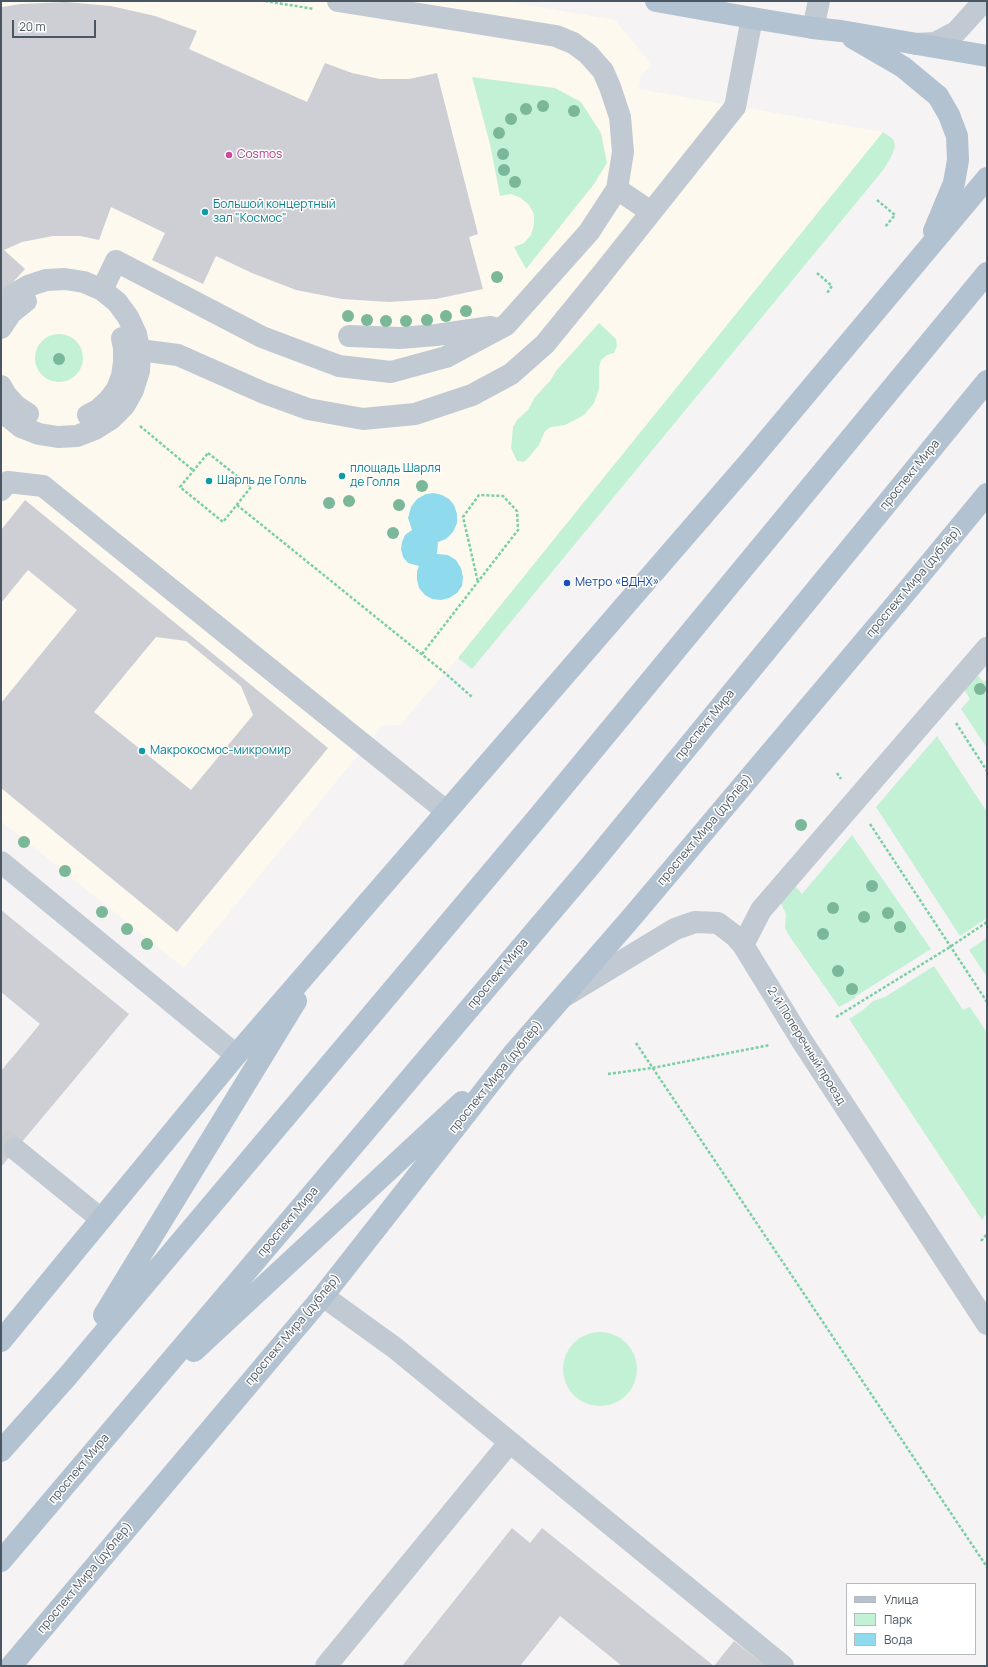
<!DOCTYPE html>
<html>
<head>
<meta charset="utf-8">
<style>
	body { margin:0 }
	#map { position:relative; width:988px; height:1667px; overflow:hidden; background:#f5f3f3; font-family:Manrope,sans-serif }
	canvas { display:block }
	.frame { position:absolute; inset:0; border:2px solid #4a5661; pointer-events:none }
	.legend { position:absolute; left:846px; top:1583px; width:130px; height:72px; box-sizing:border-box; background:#fff; border:1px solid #b7bbc0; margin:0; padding:5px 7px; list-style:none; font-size:12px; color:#4a5661 }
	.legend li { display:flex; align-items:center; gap:8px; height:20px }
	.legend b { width:20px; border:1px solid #b7bbc0 }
	.scale { position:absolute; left:12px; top:20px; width:84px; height:18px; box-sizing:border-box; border:2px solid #4a5661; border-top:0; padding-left:5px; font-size:12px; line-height:14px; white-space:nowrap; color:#4a5661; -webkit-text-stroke:3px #fff; paint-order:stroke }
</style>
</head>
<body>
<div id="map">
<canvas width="988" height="1667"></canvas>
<div class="frame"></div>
<ul class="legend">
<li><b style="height:5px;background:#b3c2d1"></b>Улица</li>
<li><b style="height:11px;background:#c3f1d5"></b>Парк</li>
<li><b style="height:11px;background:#90daee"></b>Вода</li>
</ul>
<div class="scale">20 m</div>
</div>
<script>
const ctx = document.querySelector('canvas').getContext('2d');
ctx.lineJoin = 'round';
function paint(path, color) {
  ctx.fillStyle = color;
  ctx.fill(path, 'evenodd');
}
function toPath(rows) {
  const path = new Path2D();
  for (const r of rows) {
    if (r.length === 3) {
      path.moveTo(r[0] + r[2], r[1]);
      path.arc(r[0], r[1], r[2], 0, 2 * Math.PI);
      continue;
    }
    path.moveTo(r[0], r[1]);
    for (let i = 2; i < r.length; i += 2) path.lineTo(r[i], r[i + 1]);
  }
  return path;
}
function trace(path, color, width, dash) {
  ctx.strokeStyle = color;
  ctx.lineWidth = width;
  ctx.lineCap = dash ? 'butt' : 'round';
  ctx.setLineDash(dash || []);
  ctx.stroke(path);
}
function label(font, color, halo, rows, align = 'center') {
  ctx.font = font + ' Manrope,sans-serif';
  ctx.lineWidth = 3;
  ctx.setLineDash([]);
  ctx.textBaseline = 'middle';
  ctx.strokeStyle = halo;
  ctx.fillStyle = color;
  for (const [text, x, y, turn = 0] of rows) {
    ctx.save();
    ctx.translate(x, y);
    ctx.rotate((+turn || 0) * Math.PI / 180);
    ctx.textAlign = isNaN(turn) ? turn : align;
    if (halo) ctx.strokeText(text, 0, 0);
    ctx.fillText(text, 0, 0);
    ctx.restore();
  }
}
const commercial = toPath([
	[1,1,504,1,615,20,652,65,641,75,639,89,883,132,458,658,400,725,382,726,184,968,1,821]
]);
const green = toPath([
	[472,77,555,88,581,102,601,133,607,163,594,184,526,269,514,247,524,243,531,235,534,225,534,214,529,205,521,198,511,194,500,196,490,144],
	[883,132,893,139,895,146,892,155,884,169,472,669,458,658],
	[599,323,616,339,617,346,614,353,607,355,601,360,599,367,599,389,594,403,584,415,565,425,551,427,545,431,539,445,529,457,524,462,517,461,511,448,513,427,517,420,528,410,535,397,550,381,556,371],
	[59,358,24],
	[975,673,984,682,987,679,987,748,961,709,970,699,960,683],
	[937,736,987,812,987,918,960,936,876,807],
	[852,835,931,949,856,996,855,998,839,1007,788,934,785,928,786,914,778,897,791,884,797,888,802,894],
	[987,938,987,977,969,950],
	[934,966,963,1010,970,1007,987,1033,987,1212,982,1220,849,1019,863,1010,873,1001,885,997],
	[600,1369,37]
]);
const water = toPath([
	[434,493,442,495,449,499,454,505,457,514,457,523,453,532,446,539,438,542,437,554,448,555,456,560,461,568,463,577,462,586,457,593,449,598,441,600,432,599,425,595,419,588,417,580,417,571,419,566,408,563,403,557,401,549,402,542,405,535,412,530,408,518,411,507,417,499,426,494]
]);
const building = toPath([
	[66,2,111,6,155,16,197,31,189,49,307,102,325,63,352,73,380,79,409,79,437,73,478,234,469,237,483,289,436,299,389,302,342,299,296,290,252,273,216,256,203,284,152,260,165,233,111,207,99,240,80,236,53,236,22,242,4,250,25,269,1,295,1,4,2,7,21,4],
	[25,500,328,748,177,932,1,788,1,703,77,610,28,570,1,603,1,530],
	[156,637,186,641,241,686,253,715,191,790,94,712],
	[1,910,129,1014,1,1167,1,1071,40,1024,1,992],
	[512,1528,530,1543,542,1528,714,1666,734,1641,766,1666,622,1666,560,1616,520,1666,402,1666]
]);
const minorTunnel = toPath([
	[1,1138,15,1149]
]);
const path = toPath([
	[265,1,314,9],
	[877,200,895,215,885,227],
	[817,273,832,286,827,293],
	[140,426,194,471],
	[208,453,251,487,223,522,180,487,208,453],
	[237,505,445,673,472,697],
	[422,654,518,530,517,511,503,496,479,495,463,517,478,582],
	[956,723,987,771],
	[837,773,841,779],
	[870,824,987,1002],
	[836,1017,950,947,987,922],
	[636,1043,987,1567],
	[608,1074,652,1068,770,1045],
	[981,1241,987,1234]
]);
const minor = toPath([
	[813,28,819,1],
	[916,44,935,43,956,32,984,1],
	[617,189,651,212],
	[598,279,735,107,752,18],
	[102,290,116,261,262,337,339,366,391,372,446,357,506,325,589,232,617,189,623,152,620,117,610,87,603,71,588,54,573,43,556,36,338,1],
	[1,306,11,296,28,286,46,280,65,279,84,282,102,290,117,302,128,317,136,334,140,353,139,371,133,390,124,406,111,419,95,429,77,436,58,437,39,434,21,427,6,415,1,409],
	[1,328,11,313,26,301],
	[349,336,400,338,436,335,491,327],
	[1,386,6,395,16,406,28,414],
	[88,415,98,410,109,400,117,389,122,376,124,362,124,348,122,338],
	[1,490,8,482,43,486,446,811],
	[1,862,236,1055],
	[743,945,761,910,987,648],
	[566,995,675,929,695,922,718,923,735,936,743,945,802,1041,987,1324],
	[15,1149,101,1219],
	[323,1296,395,1348,783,1666],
	[326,1666,510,1442]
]);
const major = toPath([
	[656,1,752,18,813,28,841,31,987,56],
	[853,38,903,67,938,96,949,115,957,136,958,160,954,183,934,231],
	[104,1315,296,1001],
	[1,1341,236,1055,750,461,987,178],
	[194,1351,462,1102],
	[1,1451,66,1378,538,817,987,273],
	[1,1561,591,865,987,381],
	[11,1666,323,1296,513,1054,632,917,911,586,987,494]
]);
const minorBridge = toPath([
	[124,348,178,355,264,393,308,409,363,419,415,414,472,395,511,374,545,344,598,279]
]);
const trees = [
	[543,106],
	[526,109],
	[574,111],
	[511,119],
	[499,133],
	[503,154],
	[504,170],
	[515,182],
	[497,277],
	[466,311],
	[348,316],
	[446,316],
	[367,320],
	[427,320],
	[386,321],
	[406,321],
	[59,359],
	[422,486],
	[349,501],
	[329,503],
	[399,505],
	[393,533],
	[980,689],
	[801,825],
	[24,842],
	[65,871],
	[872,886],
	[833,908],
	[102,912],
	[888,913],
	[864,917],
	[900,927],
	[127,929],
	[823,934],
	[147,944],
	[838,971],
	[852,989]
];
const markers = [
	[229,155,4,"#d1479c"],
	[205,212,4,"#0f9aa8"],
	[342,476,4,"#0f9aa8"],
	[209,481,4,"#0f9aa8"],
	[567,583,4,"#1a4fb4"],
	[142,751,4,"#0f9aa8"]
];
const hotelNames = [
	["Cosmos",237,155]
];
const cultureNames = [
	["Большой концертный",213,205],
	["зал \"Космос\"",213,219],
	["площадь Шарля",350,469],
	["де Голля",350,483],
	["Шарль де Голль",217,481],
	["Макрокосмос-микромир",150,751]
];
const streetNames = [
	["проспект Мира",910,475,-51],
	["проспект Мира (дублёр)",914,582,-50],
	["проспект Мира",705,725,-51],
	["проспект Мира (дублёр)",705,830,-50],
	["проспект Мира",498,974,-50],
	["2-й Поперечный проезд",806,1046,58],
	["проспект Мира (дублёр)",496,1077,-51],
	["проспект Мира",288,1222,-50],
	["проспект Мира (дублёр)",293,1330,-50],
	["проспект Мира",79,1469,-50],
	["проспект Мира (дублёр)",85,1578,-50]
];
const transitNames = [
	["Метро «ВДНХ»",575,583]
];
paint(commercial, '#fdf9ef');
paint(green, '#c3f1d5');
paint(water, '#90daee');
paint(building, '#cdcfd5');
trace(minorTunnel, '#caccce', 22, [22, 11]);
trace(path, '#7ad0a6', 2.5, [3, 2]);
trace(minor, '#c1cad2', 22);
trace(major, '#b3c2d1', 22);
trace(minorBridge, '#c1cad2', 22);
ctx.fillStyle = '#7bb799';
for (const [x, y] of trees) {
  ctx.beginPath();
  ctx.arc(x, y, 6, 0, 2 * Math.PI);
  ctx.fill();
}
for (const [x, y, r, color] of markers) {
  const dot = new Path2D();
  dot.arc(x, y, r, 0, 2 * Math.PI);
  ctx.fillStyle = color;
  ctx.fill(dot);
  trace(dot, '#fff', 1.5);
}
label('12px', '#b23c85', '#fff', hotelNames, 'left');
label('12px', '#0d838f', '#fff', cultureNames, 'left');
label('12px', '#4a5661', '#fff', streetNames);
label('12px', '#164399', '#fff', transitNames, 'left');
</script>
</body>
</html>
